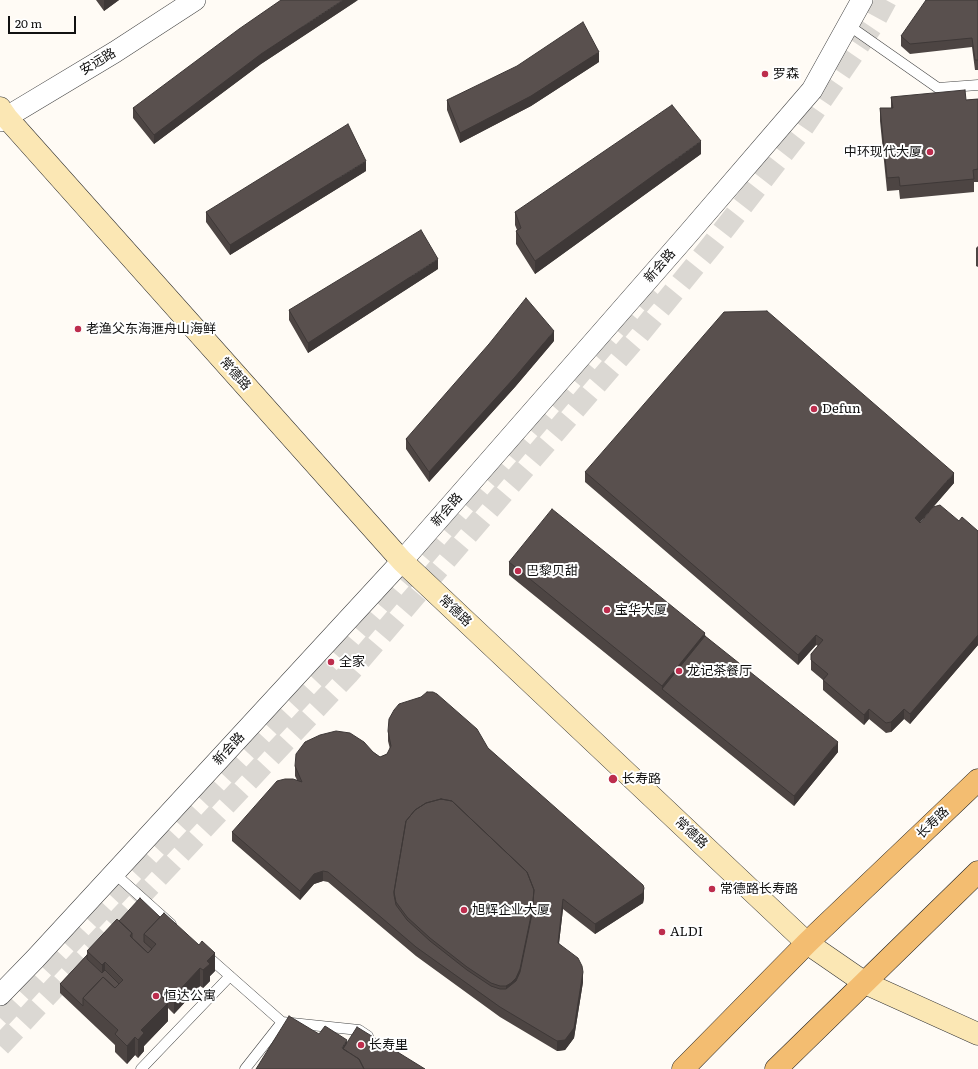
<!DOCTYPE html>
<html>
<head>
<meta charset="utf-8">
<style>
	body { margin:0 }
	#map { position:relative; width:978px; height:1069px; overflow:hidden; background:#fffbf5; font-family:Literata,serif }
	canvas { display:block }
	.scale { position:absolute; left:8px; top:16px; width:68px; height:18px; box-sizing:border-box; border:2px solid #111; border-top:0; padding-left:5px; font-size:12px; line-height:14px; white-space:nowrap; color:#111; -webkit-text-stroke:3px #fff; paint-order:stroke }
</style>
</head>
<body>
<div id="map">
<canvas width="978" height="1069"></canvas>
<div class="scale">20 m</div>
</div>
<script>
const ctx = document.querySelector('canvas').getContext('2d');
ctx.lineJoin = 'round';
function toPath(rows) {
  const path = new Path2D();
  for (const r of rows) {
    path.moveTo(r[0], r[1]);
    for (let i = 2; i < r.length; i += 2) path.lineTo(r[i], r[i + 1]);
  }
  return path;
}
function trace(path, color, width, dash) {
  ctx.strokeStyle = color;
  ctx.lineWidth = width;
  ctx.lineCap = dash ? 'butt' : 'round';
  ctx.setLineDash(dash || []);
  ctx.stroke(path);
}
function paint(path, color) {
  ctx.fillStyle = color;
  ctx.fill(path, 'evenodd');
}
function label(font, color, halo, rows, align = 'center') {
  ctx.font = font + ' Literata,"Noto Sans SC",serif';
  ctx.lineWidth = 4;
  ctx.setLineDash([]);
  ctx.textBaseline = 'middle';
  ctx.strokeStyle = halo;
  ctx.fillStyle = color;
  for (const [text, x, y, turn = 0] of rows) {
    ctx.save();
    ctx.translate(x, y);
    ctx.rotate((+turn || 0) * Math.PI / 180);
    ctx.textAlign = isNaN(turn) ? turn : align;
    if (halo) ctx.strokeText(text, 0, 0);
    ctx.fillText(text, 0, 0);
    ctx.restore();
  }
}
const trunkTunnel = toPath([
	[0,1018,334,661,652,289],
	[0,1046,348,674,636,338,711,246,802,129,872,26,886,0]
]);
const service = toPath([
	[848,25,938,88,978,85],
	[114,873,171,924],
	[205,954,282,1022,359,1030,368,1036],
	[141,1069,230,976],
	[245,1069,282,1022]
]);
const minor = toPath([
	[0,121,115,52,195,0],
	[0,995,35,959,402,561,688,234,812,90,862,0]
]);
const secondary = toPath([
	[0,108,7,118,402,561,807,943,865,983,978,1034]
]);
const primary = toPath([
	[683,1069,807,943,978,780],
	[776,1069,978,872]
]);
const wall = toPath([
	[96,0,119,0,104,11],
	[358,0,261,64,154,144,133,118,133,108],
	[978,0,978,70,975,70,972,47,910,54,901,46,901,36],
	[599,62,531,106,460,143,447,110,447,100],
	[891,97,966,100,978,99,978,182,974,182,974,192,900,199,899,190,887,191,880,121,880,108,891,108],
	[701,154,535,274,516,244,516,231,517,230,515,225,515,212],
	[366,171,230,255,206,222,206,212],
	[978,246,978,267,976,266,976,248],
	[438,269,308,353,289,320,289,310],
	[554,341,515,387,429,482,406,449,406,439],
	[585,472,954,483,920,522,959,521,978,531,978,645,910,724,904,719,891,732,886,733,869,719,864,725,823,690,823,680,811,670,811,654,818,646,816,645,798,665,585,482],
	[509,562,705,636,838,752,794,806,509,575],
	[388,731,488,748,644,898,643,903,595,934,563,909,559,943,583,982,574,1038,565,1050,557,1051,500,1017,416,956,328,882,323,881,314,884,300,900,232,841,232,832,297,780,295,776,295,766,373,752,380,757,387,754,390,749,388,741],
	[119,921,215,971,210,976,210,981,203,988,200,986,174,1014,168,1008,168,1021,144,1046,144,1051,138,1058,135,1055,127,1064,115,1052,115,1045,60,993,60,984,87,955,87,951]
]);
const shadedWall = toPath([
	[104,0,119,0,104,11],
	[343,0,358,0,261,64,154,144,154,135,261,54],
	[599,52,599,62,531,106,460,143,460,133],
	[701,141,701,154,535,274,535,261],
	[366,161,366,171,230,255,230,245],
	[438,259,438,269,308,353,308,343],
	[554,331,554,341,515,387,429,482,429,472],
	[954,473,954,483,915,528,915,518],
	[705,633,705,646,662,689,662,686],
	[816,635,816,645,798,665,798,655],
	[978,635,978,645,910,724,910,714],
	[869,709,869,719,864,725,864,715],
	[904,709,904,719,891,732,891,722],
	[838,742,838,752,794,806,794,796],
	[323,871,323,881,314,884,300,900,300,891,314,874],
	[644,888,644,898,643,903,595,934,595,924],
	[563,899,563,909,558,952,558,943],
	[534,903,520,982,506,999,506,986],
	[215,953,215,971,210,976,210,981,203,988,203,970,207,961],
	[105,962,105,980,102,983,102,965],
	[200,968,200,986,174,1014,174,996],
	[583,972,583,982,574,1038,565,1050,557,1051,557,1041],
	[166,988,166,1005,168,1003,168,1021,144,1046,144,1051,138,1058,138,1040,141,1030,160,995],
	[135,1037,135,1055,127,1064,127,1046],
	[347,1040,347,1053,342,1048]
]);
const building = toPath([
	[281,0,343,0,261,54,154,135,133,108,239,29,281,0],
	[926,0,978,0,978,60,975,60,972,38,910,44,901,36,926,0],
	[583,22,599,52,531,96,460,133,447,100,517,66,583,22],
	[965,90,966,100,978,99,978,169,973,170,974,179,900,186,899,177,887,178,880,108,893,108,891,97,965,90],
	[672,105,701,141,535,261,516,231,521,228,515,212,672,105],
	[348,124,366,161,230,245,206,212,348,124],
	[421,230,438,259,308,343,289,310,421,230],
	[526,298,554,331,515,377,429,472,406,439,489,344,526,298],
	[767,311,954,473,915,518,920,523,933,507,940,505,959,521,962,517,978,531,978,635,910,714,904,709,891,722,886,723,869,709,864,715,823,680,828,674,811,660,811,654,823,640,816,635,798,655,585,472,724,312,767,311],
	[552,509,705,633,662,686,509,562,552,509],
	[705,636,838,742,794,796,662,689,705,636],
	[427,692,433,692,437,694,477,729,488,748,643,885,644,888,643,893,595,924,563,899,558,943,578,958,582,966,583,972,574,1028,565,1040,557,1041,500,1007,416,947,328,872,323,871,314,874,300,891,232,832,277,781,285,779,293,779,302,782,295,766,296,754,305,742,320,735,336,731,350,733,364,742,373,752,380,757,387,754,391,746,388,731,389,719,394,710,399,704,421,697,427,692],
	[441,799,452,801,527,872,534,890,532,914,520,972,516,981,506,989,500,989,491,986,467,970,430,941,407,920,396,905,394,895,394,892,406,821,415,810,426,803,441,799],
	[441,799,452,801,527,872,534,890,532,911,520,969,516,978,511,983,506,986,500,986,491,983,467,967,430,938,407,917,396,902,394,892,406,821,415,810,426,803,441,799],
	[140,898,160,917,144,934,144,942,152,949,148,953,132,938,132,933,119,921,140,898],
	[164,913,199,945,202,941,215,953,207,961,210,964,203,970,200,968,174,996,166,988,160,995,168,1003,141,1030,144,1033,138,1040,135,1037,127,1046,115,1034,118,1030,83,998,103,977,115,988,123,980,105,962,102,965,87,951,117,919,132,933,130,936,148,953,156,944,144,934,164,913],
	[87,955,87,959,102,973,105,970,119,984,115,988,103,977,83,998,83,1006,60,984,87,955],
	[289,1016,319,1034,325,1026,347,1040,342,1048,359,1059,364,1069,256,1069,289,1016],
	[357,1027,425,1069,364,1069,359,1059,343,1049,357,1027]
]);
const markers = [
	[765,74,4,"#bd2d4d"],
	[930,152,4,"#bd2d4d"],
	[78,329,4,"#bd2d4d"],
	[814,409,4,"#bd2d4d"],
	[518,571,4,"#bd2d4d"],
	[607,610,4,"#bd2d4d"],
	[331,662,4,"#bd2d4d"],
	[679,671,4,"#bd2d4d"],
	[613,779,5,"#bd2d4d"],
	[712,889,4,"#bd2d4d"],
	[464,910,4,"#bd2d4d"],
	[662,932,4,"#bd2d4d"],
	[156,996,4,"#bd2d4d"],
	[361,1045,4,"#bd2d4d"]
];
const streetNames = [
	["安远路",98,62,-31],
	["新会路",660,266,-49],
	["常德路",235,374,48],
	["新会路",447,510,-49],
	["常德路",455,611,43],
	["新会路",229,749,-47],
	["长寿路",933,823,-44],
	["常德路",691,833,43]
];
const poiNames = [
	["罗森",773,74],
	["中环现代大厦",922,152,"right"],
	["老渔父东海滙舟山海鲜",86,329],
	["Defun",822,409],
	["巴黎贝甜",526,571],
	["宝华大厦",615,610],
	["全家",339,662],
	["龙记茶餐厅",687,671],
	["长寿路",622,779],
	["常德路长寿路",720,889],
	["旭辉企业大厦",472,910],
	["ALDI",670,932],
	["恒达公寓",164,996],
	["长寿里",369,1045]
];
trace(trunkTunnel, '#dbd8d3', 22, [22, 11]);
trace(service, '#444', 11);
trace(minor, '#444', 22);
trace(secondary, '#333', 23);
trace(primary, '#222', 23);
trace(service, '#fff', 10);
trace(minor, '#fff', 21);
trace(secondary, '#fbe7b4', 22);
trace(primary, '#f3bd71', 22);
paint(wall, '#4d4543');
paint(shadedWall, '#3e3837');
paint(building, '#59504e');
trace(building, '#3e3837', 1);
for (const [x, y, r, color] of markers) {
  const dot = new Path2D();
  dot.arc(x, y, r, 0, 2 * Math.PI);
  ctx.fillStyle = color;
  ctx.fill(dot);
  trace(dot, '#fff', 1.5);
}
label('13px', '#111', '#fff', streetNames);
label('13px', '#111', '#fff', poiNames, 'left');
</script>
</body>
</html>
